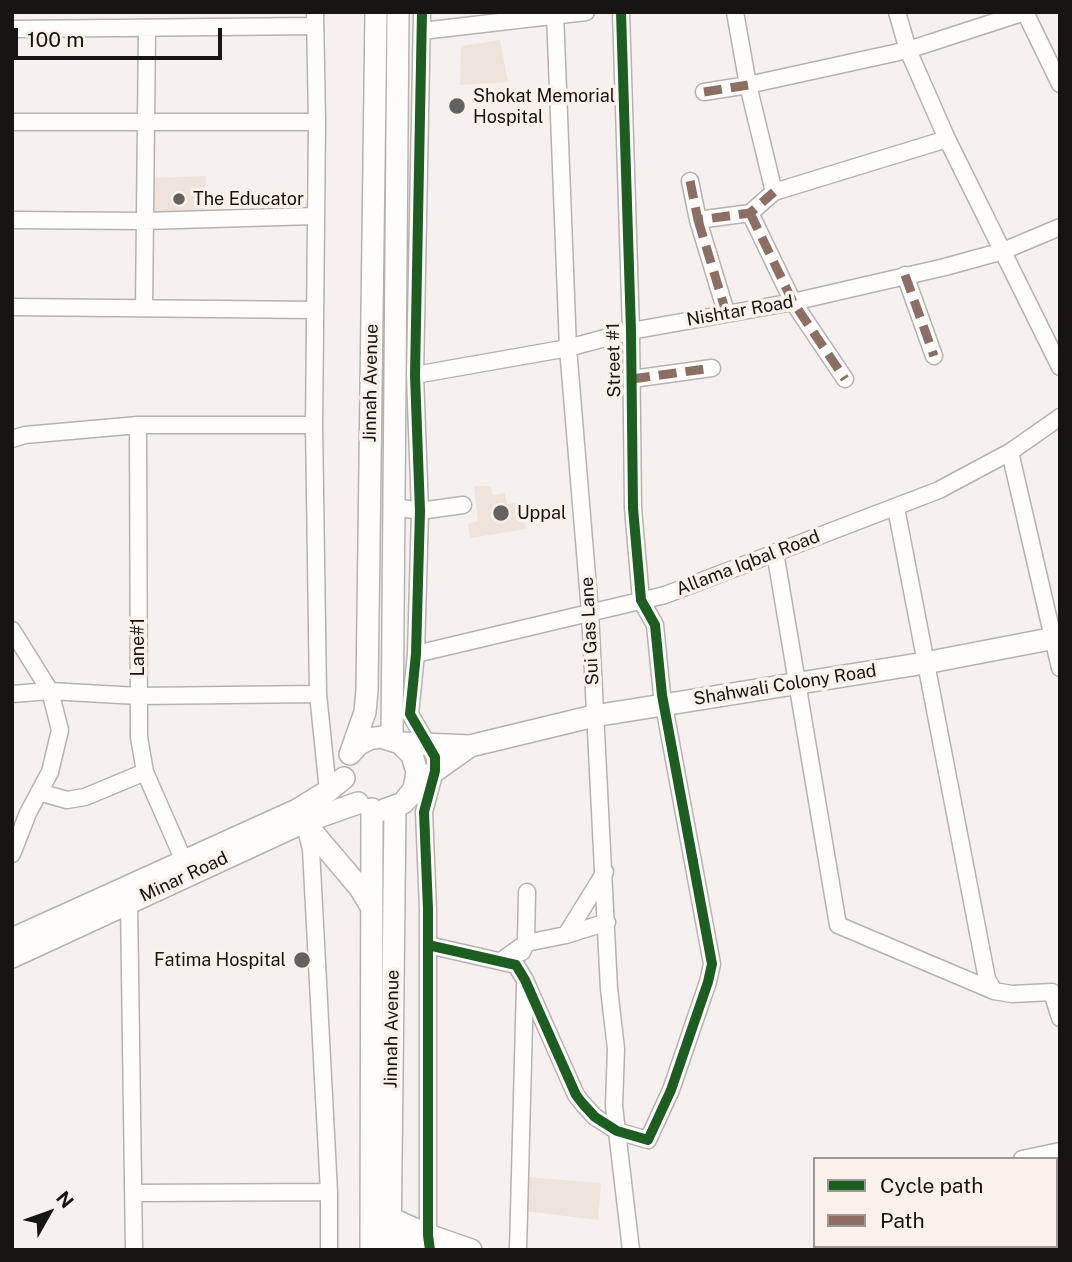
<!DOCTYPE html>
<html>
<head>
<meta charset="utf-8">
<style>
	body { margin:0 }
	#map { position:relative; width:1072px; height:1262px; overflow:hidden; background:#f6f1ee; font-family:"Public Sans",sans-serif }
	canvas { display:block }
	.frame { position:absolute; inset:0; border:14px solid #171412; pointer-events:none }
	.legend { position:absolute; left:813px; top:1157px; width:245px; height:91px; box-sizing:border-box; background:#f9f1ea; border:2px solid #9f9994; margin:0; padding:9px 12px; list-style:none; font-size:21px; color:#171412 }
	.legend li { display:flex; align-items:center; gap:14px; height:35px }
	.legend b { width:35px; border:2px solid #9f9994 }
	.north { position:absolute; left:14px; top:1178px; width:70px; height:70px; -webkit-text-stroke:5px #f9f1ea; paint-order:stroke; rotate:50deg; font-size:19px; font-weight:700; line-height:28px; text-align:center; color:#171412 }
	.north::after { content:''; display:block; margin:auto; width:24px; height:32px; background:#171412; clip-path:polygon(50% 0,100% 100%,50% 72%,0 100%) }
	.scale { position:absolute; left:14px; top:28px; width:208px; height:32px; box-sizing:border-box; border:4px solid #171412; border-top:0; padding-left:9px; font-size:21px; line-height:24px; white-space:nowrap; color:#171412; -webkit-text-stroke:5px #f9f1ea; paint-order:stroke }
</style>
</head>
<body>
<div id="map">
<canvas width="1072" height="1262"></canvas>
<div class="frame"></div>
<ul class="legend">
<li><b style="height:9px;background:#1b5e20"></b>Cycle path</li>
<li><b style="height:9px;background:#8d6e63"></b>Path</li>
</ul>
<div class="north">N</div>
<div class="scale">100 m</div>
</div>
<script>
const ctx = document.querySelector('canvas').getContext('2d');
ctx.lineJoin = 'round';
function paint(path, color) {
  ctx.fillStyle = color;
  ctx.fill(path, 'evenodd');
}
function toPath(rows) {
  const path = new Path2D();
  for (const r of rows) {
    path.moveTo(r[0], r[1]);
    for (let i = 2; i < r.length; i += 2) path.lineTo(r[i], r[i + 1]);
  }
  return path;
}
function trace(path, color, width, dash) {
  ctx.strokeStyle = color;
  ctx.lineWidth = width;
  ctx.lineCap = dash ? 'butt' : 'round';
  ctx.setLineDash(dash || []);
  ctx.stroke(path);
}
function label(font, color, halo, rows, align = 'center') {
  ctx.font = font + ' "Public Sans",sans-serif';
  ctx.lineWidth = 7;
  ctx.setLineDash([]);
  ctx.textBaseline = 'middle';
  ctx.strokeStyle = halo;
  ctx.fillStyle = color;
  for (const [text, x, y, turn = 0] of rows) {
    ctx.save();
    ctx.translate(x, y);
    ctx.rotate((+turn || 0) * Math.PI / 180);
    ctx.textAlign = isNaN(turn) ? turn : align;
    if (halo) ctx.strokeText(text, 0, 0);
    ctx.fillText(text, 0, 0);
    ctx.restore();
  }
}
const built = toPath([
	[500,40,508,82,460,85,461,46],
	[206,176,204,220,154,220,151,178],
	[474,486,491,486,493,495,505,493,507,504,522,502,526,529,470,538,468,524,478,521],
	[526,1177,601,1183,598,1220,524,1211]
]);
const minor = toPath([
	[315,12,317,122,314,425,318,694,328,791],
	[422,12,415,375,420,511,416,654,410,714,435,757,435,771,424,812,428,909,428,1235,430,1250],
	[555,12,568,348,590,612,609,989,616,1049,614,1106,631,1250],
	[735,12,748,85,774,192],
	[897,12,908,50,947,139,1060,367],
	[12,29,315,26],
	[422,31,586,12],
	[704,92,748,85,908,50,1025,12,1060,84],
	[12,122,317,122],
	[690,181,698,220,750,213,774,192,947,139],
	[750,213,793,302,845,379],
	[12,220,145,221,314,216],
	[698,220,726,312],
	[905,275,934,356],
	[12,307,315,310],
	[144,308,147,28],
	[415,375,568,348,631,331,793,302,945,267,1003,251,1060,227],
	[632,379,712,368],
	[138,425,139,737,145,772,184,861],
	[12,439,25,435,138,425,314,425],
	[1010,452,1060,668],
	[395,507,420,511,463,505],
	[896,508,987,979,994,991],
	[775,552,838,925,994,991,1012,994,1052,992,1060,1018],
	[12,630,50,691,60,730,50,772,28,813,12,854],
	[416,654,665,595,939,490,1010,452,1060,417],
	[12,694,50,691,138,696,318,694],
	[39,792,67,800,85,797,145,772],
	[305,826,311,849,329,1192,329,1250],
	[129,903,134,1250],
	[566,935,605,872],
	[428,945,516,965,525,980,576,1095,583,1104,595,1117,617,1131,648,1140,671,1090,708,982,712,964,662,695,655,625,641,600,633,508,631,331,621,12],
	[522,952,526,943,527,892],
	[501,961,526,943,566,935,607,922],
	[1022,1159,1060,1151],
	[134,1193,329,1192],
	[518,1250,525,985]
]);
const major = toPath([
	[392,739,398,12],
	[400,743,470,746,594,716,925,663,1060,637],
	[351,752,365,712,367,691,376,12],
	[350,754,359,744,369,739,381,737,400,743,412,755,417,772,414,789,403,803],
	[384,810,403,803,435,771,470,746],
	[304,822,360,888,372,908],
	[12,939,297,810,328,791,344,778],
	[12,957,304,822,358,803],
	[379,1216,390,1218,428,1235,471,1250],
	[379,1234,390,1236,419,1250],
	[371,1250,372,809],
	[390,1250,395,808]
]);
const quiet = toPath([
	[704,92,748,85],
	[690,181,698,220,750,213,774,192],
	[750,213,793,302,845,379],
	[698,220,726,312],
	[905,275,934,356],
	[632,379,712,368]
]);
const cycleway = toPath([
	[422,12,415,375,420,511,416,654,410,714,435,757,435,771,424,812,428,909,428,1235,430,1250],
	[428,945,516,965,525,980,576,1095,583,1104,595,1117,617,1131,648,1140,671,1090,708,982,712,964,662,695,655,625,641,600,633,508,631,331,621,12]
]);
const markers = [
	[457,106,9,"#65615f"],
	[179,199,7,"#65615f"],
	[501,513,9,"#65615f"],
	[302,960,9,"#65615f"]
];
const poiNames = [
	["Shokat Memorial",473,96],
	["Hospital",473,117],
	["The Educator",193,199],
	["Uppal",517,513],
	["Fatima Hospital",286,960,"right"]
];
const streetNames = [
	["Nishtar Road",740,311,-10],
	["Street #1",614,360,-91],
	["Jinnah Avenue",371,383,-89],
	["Allama Iqbal Road",748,563,-21],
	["Sui Gas Lane",590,631,-93],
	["Lane#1",138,647,-90],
	["Shahwali Colony Road",785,685,-9],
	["Minar Road",184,877,-25],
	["Jinnah Avenue",392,1029,-89]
];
paint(built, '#eee4dc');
trace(minor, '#b6b2af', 19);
trace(major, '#b6b2af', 24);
trace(minor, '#fefdfc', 16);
trace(major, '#fefdfc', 21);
trace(quiet, '#8d6e63', 9, [18, 9]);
trace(cycleway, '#1b5e20', 10);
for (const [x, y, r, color] of markers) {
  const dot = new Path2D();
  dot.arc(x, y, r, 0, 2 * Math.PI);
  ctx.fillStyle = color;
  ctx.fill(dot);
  trace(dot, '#f9f1ea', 2.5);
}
label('18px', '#171412', '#f9f1ea', poiNames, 'left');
label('18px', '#171412', '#f9f1ea', streetNames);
</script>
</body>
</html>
